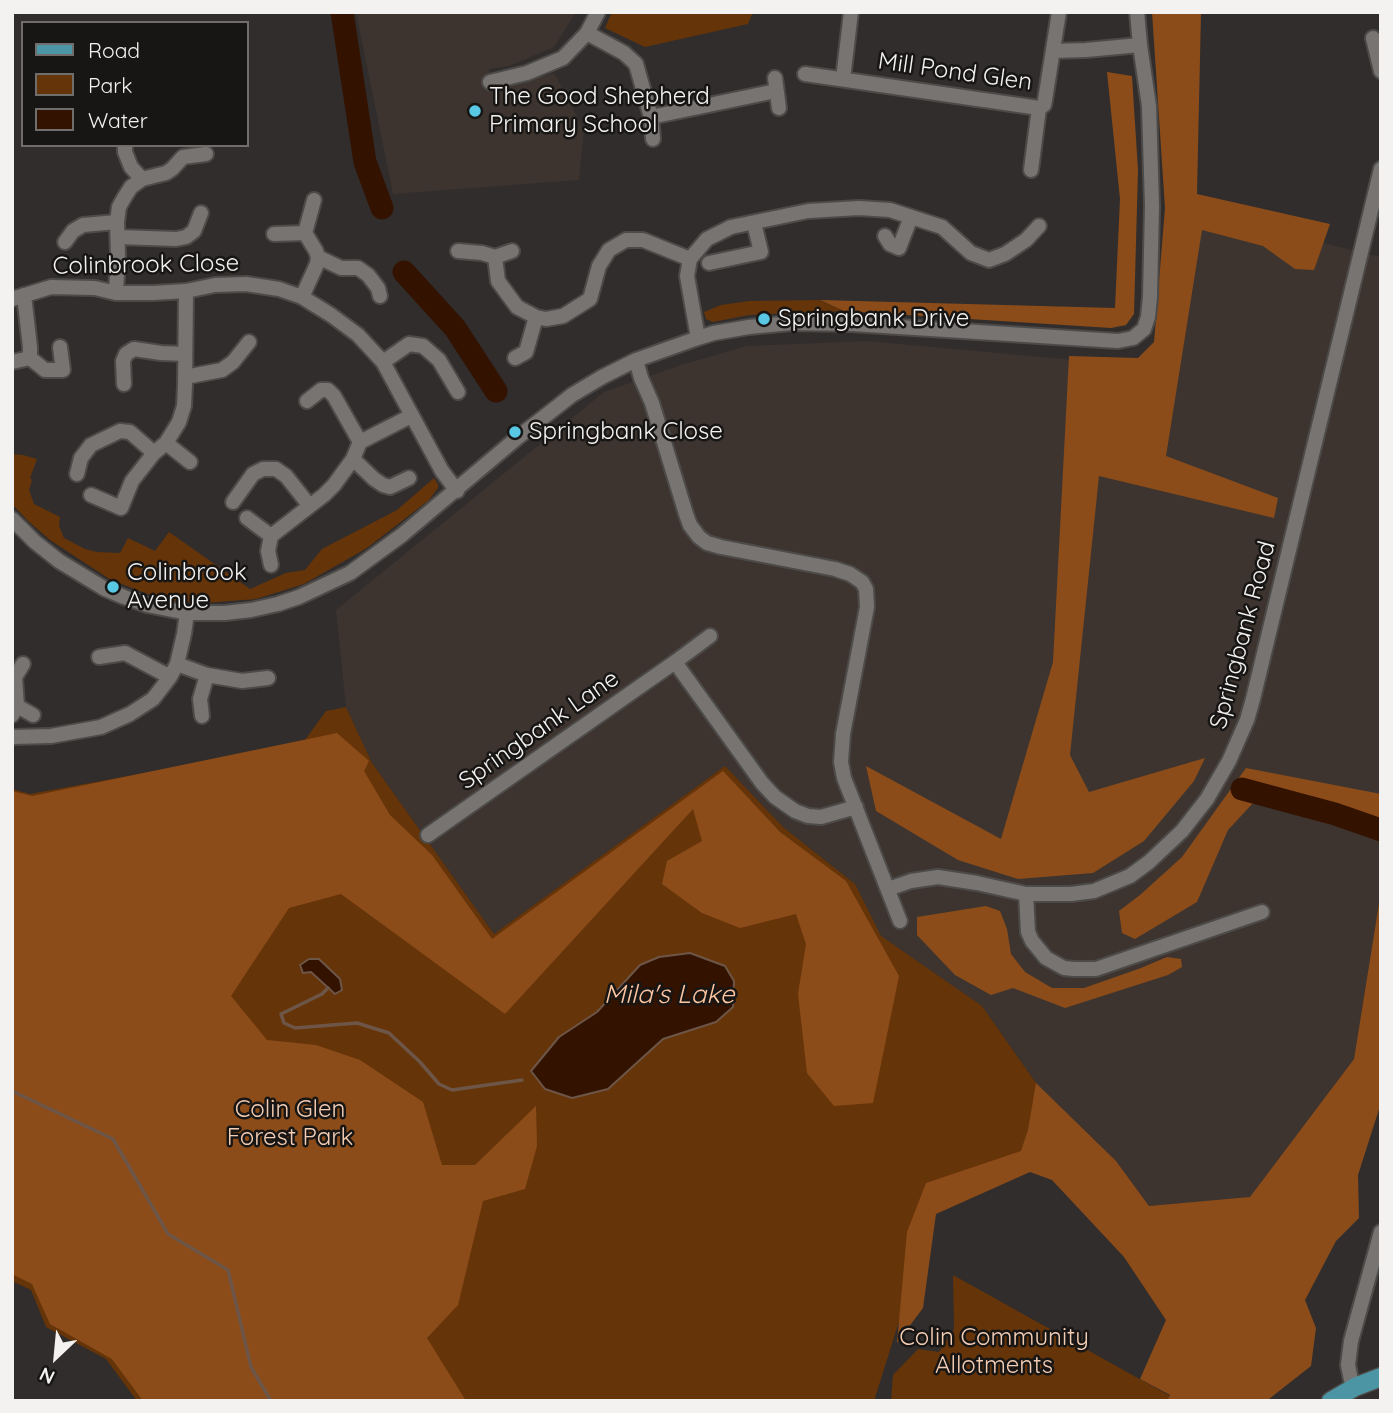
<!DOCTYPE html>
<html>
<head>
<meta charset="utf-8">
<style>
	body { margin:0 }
	#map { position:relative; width:1393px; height:1413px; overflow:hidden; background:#302d2c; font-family:Quicksand,sans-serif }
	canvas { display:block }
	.frame { position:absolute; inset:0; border:14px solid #f4f2f1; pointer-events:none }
	.legend { position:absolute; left:21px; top:21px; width:228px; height:126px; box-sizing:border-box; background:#171615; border:2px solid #6f6e6d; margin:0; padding:9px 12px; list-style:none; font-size:21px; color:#f4f2f1 }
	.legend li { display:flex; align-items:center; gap:14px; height:35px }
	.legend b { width:35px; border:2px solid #6f6e6d }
	.north { position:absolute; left:21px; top:1322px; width:70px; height:70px; -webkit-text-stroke:5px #171615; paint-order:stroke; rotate:206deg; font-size:19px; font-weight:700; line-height:28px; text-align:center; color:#f4f2f1 }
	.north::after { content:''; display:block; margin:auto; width:24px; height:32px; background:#f4f2f1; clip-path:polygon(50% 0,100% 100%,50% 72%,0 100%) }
</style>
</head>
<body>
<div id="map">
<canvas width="1393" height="1413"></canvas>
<div class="frame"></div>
<ul class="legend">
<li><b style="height:9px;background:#4b95a5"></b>Road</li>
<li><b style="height:19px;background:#663409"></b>Park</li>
<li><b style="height:19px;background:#331300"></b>Water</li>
</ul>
<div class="north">N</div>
</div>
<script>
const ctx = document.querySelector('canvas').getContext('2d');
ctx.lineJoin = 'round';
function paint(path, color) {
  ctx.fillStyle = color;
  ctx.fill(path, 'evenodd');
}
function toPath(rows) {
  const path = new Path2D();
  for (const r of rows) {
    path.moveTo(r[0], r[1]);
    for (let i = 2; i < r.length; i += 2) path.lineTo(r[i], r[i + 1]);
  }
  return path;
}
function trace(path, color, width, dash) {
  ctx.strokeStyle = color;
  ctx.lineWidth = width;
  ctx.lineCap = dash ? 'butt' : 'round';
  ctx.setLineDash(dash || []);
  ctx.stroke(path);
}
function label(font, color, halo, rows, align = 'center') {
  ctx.font = font + ' Quicksand,sans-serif';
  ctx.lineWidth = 5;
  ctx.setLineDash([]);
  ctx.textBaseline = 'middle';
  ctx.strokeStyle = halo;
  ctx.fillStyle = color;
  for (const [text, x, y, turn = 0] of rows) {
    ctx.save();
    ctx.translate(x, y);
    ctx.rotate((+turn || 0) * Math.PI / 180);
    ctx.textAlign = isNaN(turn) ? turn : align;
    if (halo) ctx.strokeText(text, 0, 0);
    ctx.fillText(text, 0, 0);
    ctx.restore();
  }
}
const built = toPath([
	[356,12,576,12,554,47,509,66,489,69,491,91,554,73,584,130,579,180,393,194],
	[1198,212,1381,257,1381,891,1354,1059,1250,1198,1149,1206,1116,1161,1036,1083,982,1006,880,936,855,884,783,827,725,766,494,934,372,763,346,707,336,610,604,392,681,365,747,346,867,341,1074,360,1170,364]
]);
const green = toPath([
	[612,12,753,12,748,24,645,47,605,28],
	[819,300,844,311,749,315,713,322,706,319,704,312,721,305,749,301],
	[12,454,23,455,37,459,30,478,32,480,29,490,34,504,60,517,59,526,64,538,85,549,97,552,120,553,128,538,155,551,169,532,250,589,286,573,305,570,322,549,397,510,434,478,438,484,438,488,429,500,367,548,304,584,256,599,204,603,177,601,148,594,111,580,50,540,28,521,12,504],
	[346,707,372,763,494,934,725,766,783,827,855,884,881,936,982,1006,1036,1083,1036,1162,934,1210,874,1401,137,1401,106,1359,46,1327,31,1290,12,1281,12,789,30,794,302,744,326,711],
	[953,1275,1170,1396,1167,1401,891,1401,893,1375,918,1349,939,1352,954,1329]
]);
const forest = toPath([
	[1152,12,1201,12,1197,194,1330,224,1314,270,1295,269,1263,246,1202,230,1166,456,1278,498,1274,518,1099,476,1070,755,1089,792,1205,758,1194,781,1144,841,1093,873,1018,879,958,860,876,811,866,766,1001,839,1053,662,1069,356,1138,358,1154,342,1165,208],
	[1107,72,1132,76,1138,170,1134,314,1126,325,1111,328,844,311,820,300,1115,308,1120,199],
	[337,733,369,761,364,771,390,815,432,855,492,939,723,771,780,832,846,881,899,976,873,1103,834,1106,807,1073,798,994,806,944,796,914,740,928,702,913,662,884,667,861,702,841,693,809,505,1014,341,894,289,908,231,996,267,1040,316,1045,360,1060,423,1102,442,1165,475,1165,536,1106,537,1146,525,1189,483,1201,458,1305,427,1338,466,1401,143,1401,112,1359,50,1324,32,1284,12,1274,12,791,32,796],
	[1246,768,1381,794,1381,838,1253,803,1228,830,1197,902,1135,939,1122,933,1119,911,1140,895,1182,857],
	[1381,891,1381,1103,1358,1175,1359,1218,1336,1241,1305,1300,1316,1328,1311,1366,1269,1399,1248,1401,1167,1401,1170,1395,1140,1379,1166,1320,1124,1257,1052,1180,1030,1172,936,1214,923,1308,897,1343,907,1232,926,1183,1021,1151,1028,1130,1036,1083,1116,1161,1149,1206,1250,1197,1354,1059],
	[986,906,1000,911,1007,929,1011,954,1025,972,1052,988,1084,988,1141,968,1167,957,1181,959,1182,967,1168,975,1065,1008,1013,988,991,995,955,975,917,935,917,917]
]);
const water = toPath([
	[690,953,725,966,734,981,733,1007,716,1022,663,1039,608,1089,572,1098,545,1089,531,1071,559,1037,597,1012,640,965,659,957,690,953],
	[309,959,319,959,340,979,342,990,335,994,311,972,303,973,300,965,309,959]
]);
const stream = toPath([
	[328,988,322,994,281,1014,284,1023,295,1028,357,1023,389,1033,420,1062,439,1084,452,1090,522,1080],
	[12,1091,113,1139,168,1234,228,1270,251,1367,271,1401]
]);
const river = toPath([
	[342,12,365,162,382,208],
	[404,272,455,328,496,391],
	[1242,789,1335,814,1381,830]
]);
const minor = toPath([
	[587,33,624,53,636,64,651,117,653,139],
	[1373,38,1381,71],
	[1053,51,1086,50,1140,45],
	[805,74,1039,108,1044,105,1045,100,1059,12],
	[775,78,779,108],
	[843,79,851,12],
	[490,82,527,73,563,58,587,33,598,12],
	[651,117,776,91],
	[125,145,125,152,131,167,142,179],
	[1031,170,1039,108],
	[274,234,305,233],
	[885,236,890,244,899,248,911,217],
	[118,237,176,239,186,237,194,231,201,213],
	[65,242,73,231,83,225,117,222],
	[458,251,482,253,495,257,512,251],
	[318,257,341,268,358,268,368,275,378,288,380,296],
	[495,257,498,281,517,307,536,317,546,319,563,316,590,299,599,266,609,250,626,240,643,240,690,259],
	[709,263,761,252,754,223],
	[116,293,118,256,117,222,119,207,124,198,131,187,142,179,166,173,172,169,183,157,206,154],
	[24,295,30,347,30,358],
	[302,297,317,264,318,257,316,251,305,233,314,200],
	[12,299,51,287,95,288,116,293,153,293,186,291,215,285,246,284,279,289,302,297,331,315,358,335,383,362,442,471,457,491],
	[698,338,687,276,690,259,707,239,731,227,808,211,859,208,890,210,942,227,971,253,989,260,1005,254,1026,240,1039,226],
	[515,358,526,352,536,317],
	[636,360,641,378,652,403,686,514,690,525,699,537,707,543,721,547,835,569,850,574,862,582,866,589,867,607,843,734,841,762,844,778,900,921],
	[12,362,30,358,45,370,63,370,60,347],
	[383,362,409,344,423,346,439,360,458,392],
	[185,377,222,370,233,362,249,342],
	[124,384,123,361,126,354,134,349,161,353,185,354],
	[307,401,321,390,328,390,334,396,360,442],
	[166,443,190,462],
	[353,459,374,479,383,485,390,487,409,478],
	[77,474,81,458,91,445,120,431,130,432,154,453],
	[91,495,121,508,132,481,154,453,166,443,179,422,184,406,185,385,186,291],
	[233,502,253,474,263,469,276,469,286,476,309,505],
	[247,518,271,536],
	[12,519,35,542,59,561,105,589,124,597,147,605,187,613,225,613,251,610,278,604,299,597,350,573,402,535,517,438,572,395,602,377,636,360,698,338,714,333,749,327,791,323,852,324,1118,341,1133,338,1144,329,1148,317,1150,297,1152,206,1149,106,1140,45,1137,12],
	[271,565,268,551,271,536,324,495,334,485,353,459,360,442,411,416],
	[99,657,125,653,170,677],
	[675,662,762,783,775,797,795,811,808,816,821,817,856,807],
	[177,664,207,675,242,681,268,678],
	[17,706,33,715],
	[12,715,17,706,15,677,23,664],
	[202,716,200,699,207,675],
	[12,737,51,736,101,727,130,714,153,699,170,677,177,664,184,634,187,613],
	[428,835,675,662,710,636],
	[888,889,911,881,938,877,977,883,1026,894,1071,894,1094,891,1130,876,1149,862,1182,831,1207,799,1229,761,1247,720,1253,699,1381,169],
	[1026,894,1028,932,1032,941,1046,958,1064,968,1074,969,1096,969,1262,912],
	[1355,1387,1351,1380,1348,1365,1351,1341,1381,1232]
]);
const major = toPath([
	[1331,1401,1355,1387,1381,1377]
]);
const markers = [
	[475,111,7,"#59c8e4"],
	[764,319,7,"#59c8e4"],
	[515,432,7,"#59c8e4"],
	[113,587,7,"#59c8e4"]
];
const streetNames = [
	["Mill Pond Glen",955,72,8],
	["Colinbrook Close",146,265,-1],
	["Springbank Road",1243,635,-75],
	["Springbank Lane",539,730,-35]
];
const poiNames = [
	["The Good Shepherd",489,97],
	["Primary School",489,125],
	["Springbank Drive",778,319],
	["Springbank Close",529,432],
	["Colinbrook",127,573],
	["Avenue",127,601]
];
const parkNames = [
	["Colin Glen",290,1110],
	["Forest Park",290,1138],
	["Colin Community",994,1338],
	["Allotments",994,1366]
];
const waterNames = [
	["Mila's Lake",669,995]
];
paint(built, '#3d342f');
paint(green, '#663409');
paint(forest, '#8c4c19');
paint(water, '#331300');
trace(water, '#6d5648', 2);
trace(stream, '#6d5648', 3.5);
trace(river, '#331300', 23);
trace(minor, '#4d4b49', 18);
trace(major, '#4d4b49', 21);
trace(minor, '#777472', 14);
trace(major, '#4b95a5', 18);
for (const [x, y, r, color] of markers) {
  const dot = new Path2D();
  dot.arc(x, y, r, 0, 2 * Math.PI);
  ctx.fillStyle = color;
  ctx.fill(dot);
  trace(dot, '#171615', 2.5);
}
label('24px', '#f4f2f1', '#171615', streetNames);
label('24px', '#f4f2f1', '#171615', poiNames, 'left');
label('24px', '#f3ccb4', '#171615', parkNames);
label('italic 26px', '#fec5a0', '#171615', waterNames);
</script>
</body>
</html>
